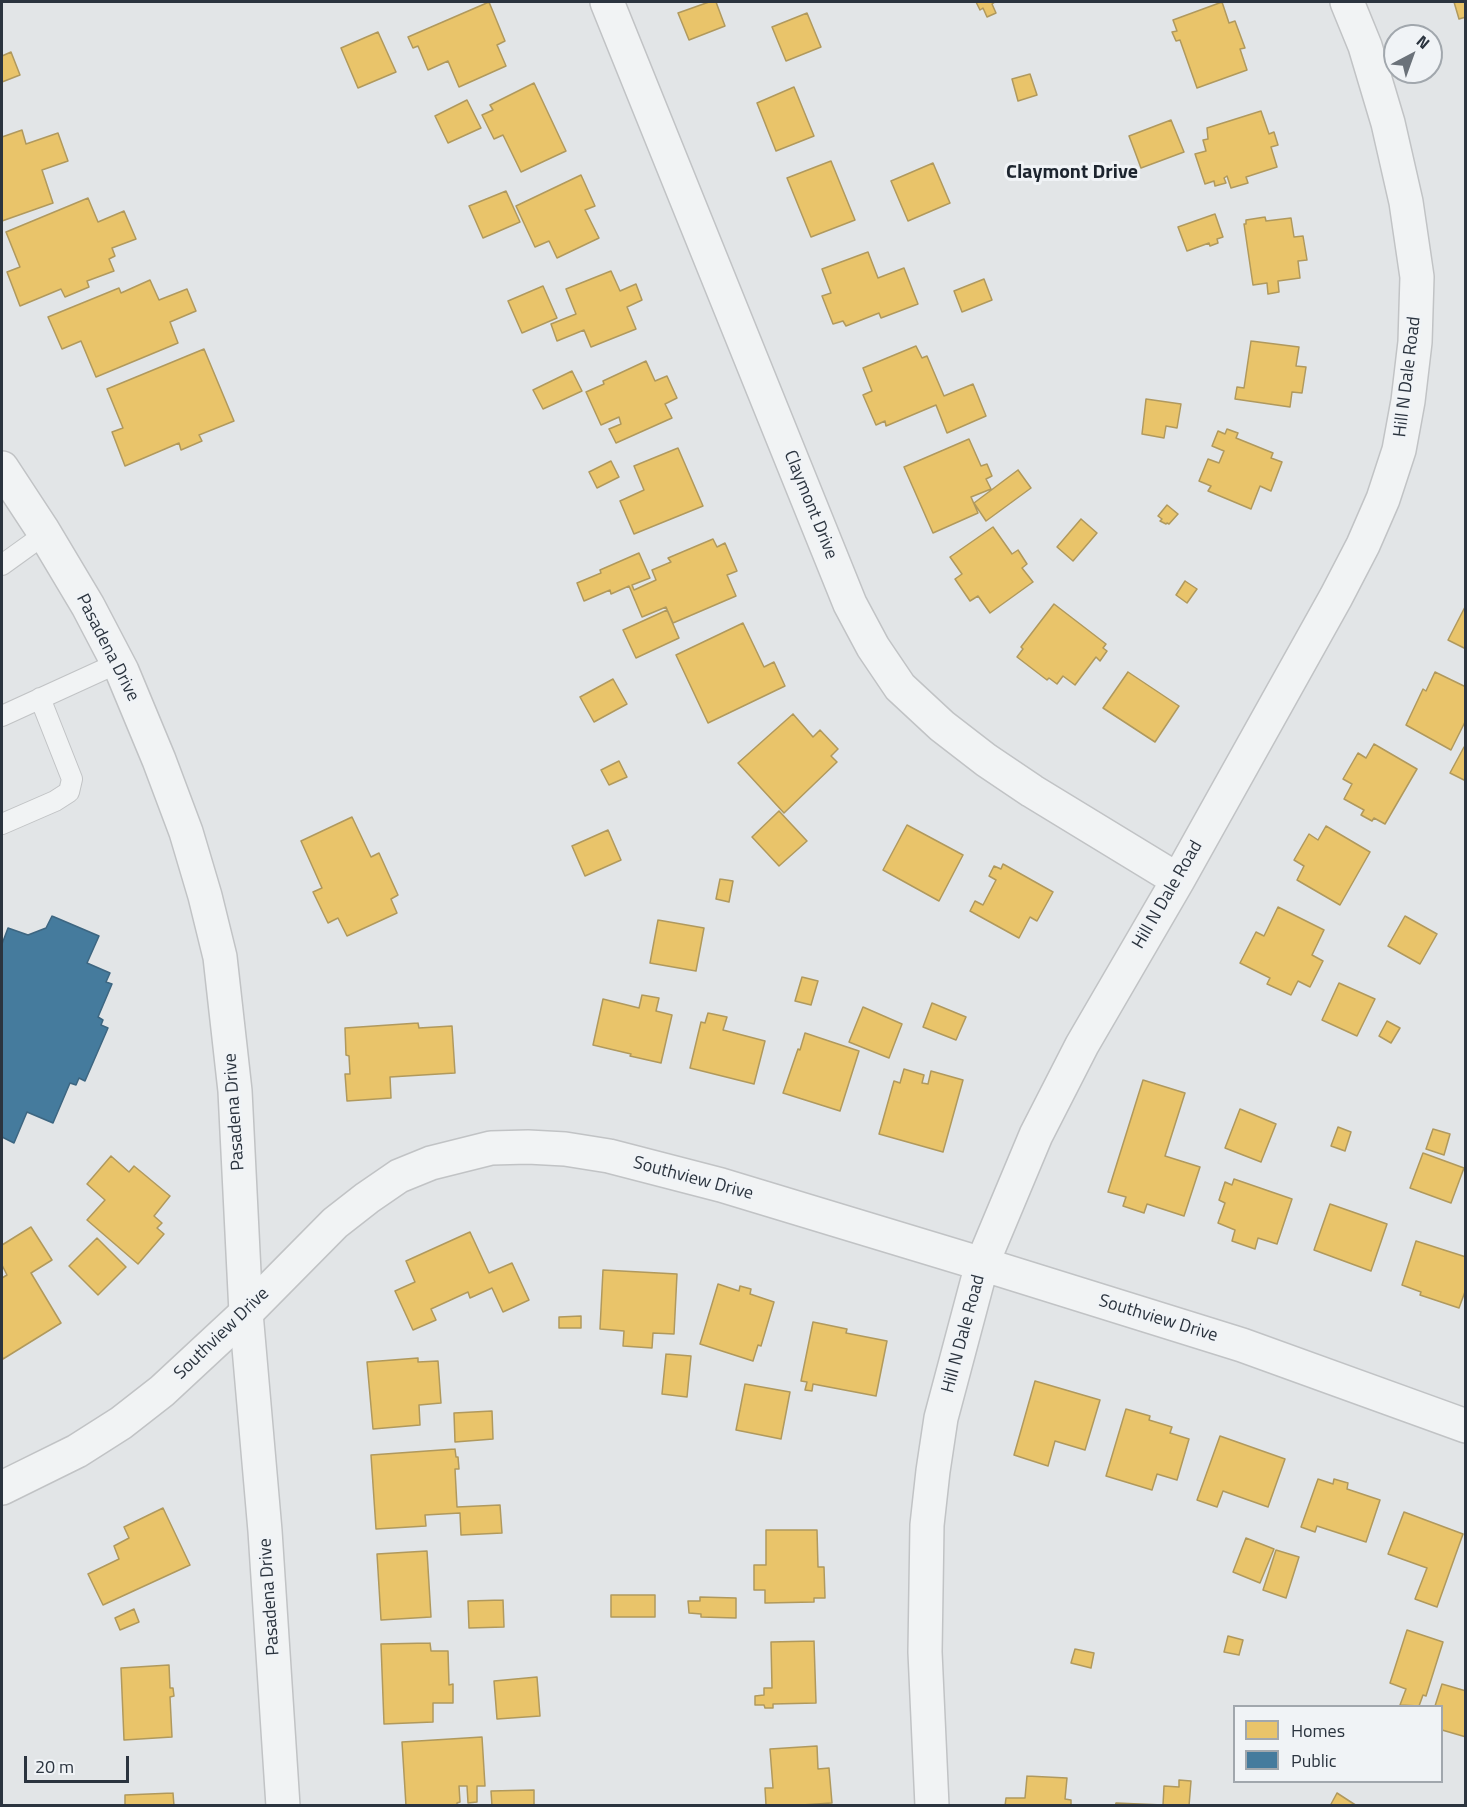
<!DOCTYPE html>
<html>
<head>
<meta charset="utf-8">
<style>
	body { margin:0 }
	#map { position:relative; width:1467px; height:1807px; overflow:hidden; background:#e2e5e7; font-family:"Titillium Web",sans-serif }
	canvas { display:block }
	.frame { position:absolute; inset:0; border:3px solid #2b343f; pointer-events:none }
	.legend { position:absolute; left:1233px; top:1705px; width:210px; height:78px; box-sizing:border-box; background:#f0f3f6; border:2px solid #a1a7ad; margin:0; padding:8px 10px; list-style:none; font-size:18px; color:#2b343f }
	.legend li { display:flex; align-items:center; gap:12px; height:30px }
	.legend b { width:30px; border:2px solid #a1a7ad }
	.north { position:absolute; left:1383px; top:24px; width:60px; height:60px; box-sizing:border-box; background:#f0f3f6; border:2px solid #a1a7ad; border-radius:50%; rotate:41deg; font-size:16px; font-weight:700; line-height:24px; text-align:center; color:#2b343f }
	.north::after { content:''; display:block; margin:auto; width:21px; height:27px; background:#6b727a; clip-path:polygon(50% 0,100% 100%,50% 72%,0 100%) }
	.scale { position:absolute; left:24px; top:1756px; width:105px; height:27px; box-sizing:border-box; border:3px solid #2b343f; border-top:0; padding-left:8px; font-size:18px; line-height:21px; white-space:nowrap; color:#2b343f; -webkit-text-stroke:4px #f0f3f6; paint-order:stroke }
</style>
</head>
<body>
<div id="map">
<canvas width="1467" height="1807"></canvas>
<div class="frame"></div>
<ul class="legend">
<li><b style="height:16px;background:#e9c46a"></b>Homes</li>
<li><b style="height:16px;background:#457b9d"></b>Public</li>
</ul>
<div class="north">N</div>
<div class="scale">20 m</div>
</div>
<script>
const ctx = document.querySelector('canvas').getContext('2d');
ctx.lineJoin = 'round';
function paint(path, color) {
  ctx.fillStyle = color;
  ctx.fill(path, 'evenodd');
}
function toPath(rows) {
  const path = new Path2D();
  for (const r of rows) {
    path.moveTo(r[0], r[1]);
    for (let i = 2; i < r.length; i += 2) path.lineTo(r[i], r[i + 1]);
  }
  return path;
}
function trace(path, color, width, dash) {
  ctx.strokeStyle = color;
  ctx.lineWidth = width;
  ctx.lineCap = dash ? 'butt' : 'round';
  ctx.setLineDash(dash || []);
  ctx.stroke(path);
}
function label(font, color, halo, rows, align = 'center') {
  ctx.font = font + ' "Titillium Web",sans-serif';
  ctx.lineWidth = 6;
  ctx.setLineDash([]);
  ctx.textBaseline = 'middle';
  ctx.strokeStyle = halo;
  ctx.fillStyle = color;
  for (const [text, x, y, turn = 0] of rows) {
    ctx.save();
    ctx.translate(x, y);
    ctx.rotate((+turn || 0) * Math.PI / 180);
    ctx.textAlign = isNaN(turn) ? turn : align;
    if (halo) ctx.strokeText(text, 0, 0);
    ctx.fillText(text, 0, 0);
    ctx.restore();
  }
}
const homes = toPath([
	[489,2,505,41,497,45,506,66,459,87,448,61,428,70,418,46,413,48,408,37,489,2],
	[709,2,716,2,725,26,689,40,678,13,709,2],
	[976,2,995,2,992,4,996,13,987,17,983,8,980,10,976,2],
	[1222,2,1229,23,1235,21,1245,48,1240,49,1247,70,1197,88,1180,40,1176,41,1172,32,1177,31,1173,20,1222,2],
	[1454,2,1466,2,1466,17,1459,19,1454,2],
	[807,13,821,47,786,61,772,27,807,13],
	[378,32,396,72,358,88,341,48,378,32],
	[11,52,20,75,2,82,2,56,11,52],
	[1030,74,1037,95,1018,101,1012,79,1030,74],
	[534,83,566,151,521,172,503,135,494,139,482,115,493,110,490,105,534,83],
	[794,87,814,136,776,151,757,103,794,87],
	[467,100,481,128,448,143,435,116,467,100],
	[1261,111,1269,134,1274,132,1278,145,1271,147,1277,167,1246,177,1248,183,1231,188,1227,176,1224,178,1226,183,1215,186,1214,181,1205,184,1195,154,1206,151,1203,140,1208,139,1207,128,1261,111],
	[1171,120,1184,152,1141,168,1129,136,1171,120],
	[22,130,26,144,58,133,68,161,42,170,53,203,2,221,2,137,22,130],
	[831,161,855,220,811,237,787,178,831,161],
	[933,163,950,203,908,221,891,181,933,163],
	[581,175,595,206,585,210,599,238,557,258,549,241,535,247,516,206,581,175],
	[506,191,520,222,483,238,469,206,506,191],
	[88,198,98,222,124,211,136,239,112,248,115,256,109,259,114,271,87,281,89,287,65,297,61,289,20,306,7,272,20,267,6,232,88,198],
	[1215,214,1223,237,1217,239,1218,243,1210,246,1209,243,1187,251,1178,227,1215,214],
	[1265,217,1266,221,1291,218,1294,237,1303,236,1307,260,1298,261,1300,278,1278,281,1279,292,1268,294,1267,283,1253,285,1244,224,1246,224,1246,220,1265,217],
	[868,252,878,278,904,268,918,304,881,318,879,313,846,326,843,321,833,324,822,296,831,293,822,269,868,252],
	[611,271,620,291,636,284,642,300,627,307,636,329,591,347,584,330,557,341,551,324,576,314,566,289,611,271],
	[984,279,992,300,962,312,954,291,984,279],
	[150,280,159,300,187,289,196,311,170,322,178,343,96,377,81,341,62,349,48,317,119,288,121,293,150,280],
	[543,286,557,318,522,333,508,301,543,286],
	[1251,341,1299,347,1296,366,1306,367,1302,393,1292,392,1290,407,1235,399,1237,387,1244,388,1251,341],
	[916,346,922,358,927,356,944,396,973,384,986,416,947,433,936,405,886,426,885,421,876,425,863,395,872,391,863,368,916,346],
	[204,349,234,421,199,435,202,441,181,450,179,443,125,466,112,432,123,428,107,389,204,349],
	[646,361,655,381,667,376,677,398,665,404,672,418,616,443,609,429,621,424,619,417,601,425,586,392,604,384,603,381,646,361],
	[572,371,582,391,543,409,533,390,572,371],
	[1146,399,1181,404,1177,428,1166,426,1164,438,1142,434,1146,399],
	[1227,429,1238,433,1236,438,1273,453,1271,458,1282,462,1271,491,1260,486,1251,509,1208,491,1211,486,1199,481,1208,459,1219,463,1224,451,1212,446,1218,431,1225,434,1227,429],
	[969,439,981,466,987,464,992,476,986,479,991,489,971,497,978,513,933,533,904,467,969,439],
	[678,448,703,506,634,534,620,501,644,490,634,466,678,448],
	[611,461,619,477,597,488,589,472,611,461],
	[1018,470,1031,488,986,521,974,503,1018,470],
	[1167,505,1178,514,1169,524,1167,523,1166,524,1160,521,1162,519,1158,516,1167,505],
	[1081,519,1097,533,1073,561,1057,547,1081,519],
	[993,527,1012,554,1018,550,1027,564,1022,568,1033,582,990,613,978,596,970,601,955,579,962,574,950,557,993,527],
	[713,539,717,547,725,543,737,571,727,575,736,596,673,623,666,607,642,617,629,586,611,594,610,590,584,601,577,583,601,573,600,570,639,553,650,578,632,585,634,590,656,580,652,570,671,562,668,558,713,539],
	[1185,581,1197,589,1187,603,1176,595,1185,581],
	[1054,604,1106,644,1103,648,1107,651,1100,661,1096,657,1075,685,1063,676,1057,684,1049,678,1047,680,1017,657,1023,649,1021,647,1054,604],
	[1466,605,1466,649,1448,640,1466,605],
	[667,610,679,638,636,658,623,630,667,610],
	[743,623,764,667,774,662,785,686,708,723,676,655,743,623],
	[1128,672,1179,706,1155,742,1103,708,1128,672],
	[1435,672,1466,687,1466,720,1451,750,1406,725,1423,689,1426,691,1435,672],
	[613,679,627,704,594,722,580,697,613,679],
	[793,714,813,737,820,730,838,749,831,756,837,762,784,813,738,763,793,714],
	[1374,744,1417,769,1385,824,1374,818,1372,821,1361,815,1364,810,1344,799,1352,784,1343,779,1358,753,1366,758,1374,744],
	[1464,747,1466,748,1466,781,1450,773,1464,747],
	[619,761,627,777,609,785,601,770,619,761],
	[779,811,807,841,779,866,752,837,779,811],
	[352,817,371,857,379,853,398,895,391,899,397,913,347,936,338,918,328,923,313,892,322,888,301,841,352,817],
	[907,825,963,855,939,901,883,870,907,825],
	[1326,826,1370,852,1340,905,1297,880,1304,866,1294,860,1309,834,1318,840,1326,826],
	[608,830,621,860,585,876,572,846,608,830],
	[1003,864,1053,892,1037,921,1030,917,1019,938,970,911,975,901,983,905,996,880,989,876,994,866,1001,869,1003,864],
	[720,879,733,881,729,902,716,899,720,879],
	[1278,907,1324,930,1312,955,1323,961,1310,987,1298,981,1291,995,1267,984,1270,978,1240,963,1256,932,1264,936,1278,907],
	[1405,916,1437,934,1420,964,1388,946,1405,916],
	[658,920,704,928,696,971,650,963,658,920],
	[802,977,818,981,811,1005,795,1001,802,977],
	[1339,983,1375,999,1357,1036,1322,1020,1339,983],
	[642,995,659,998,656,1011,672,1015,661,1063,630,1056,631,1054,593,1045,603,999,639,1008,642,995],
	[932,1003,966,1017,956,1040,923,1027,932,1003],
	[863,1007,902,1024,889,1058,849,1042,863,1007],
	[708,1013,727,1017,723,1030,765,1041,754,1084,690,1068,701,1022,705,1023,708,1013],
	[1387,1021,1400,1028,1391,1043,1379,1036,1387,1021],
	[418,1023,419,1028,452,1026,455,1073,390,1077,391,1098,347,1101,345,1074,350,1074,349,1056,346,1055,345,1028,418,1023],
	[805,1033,859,1051,840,1111,783,1093,798,1049,800,1050,805,1033],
	[904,1069,924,1075,922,1083,928,1084,931,1071,963,1080,943,1152,879,1134,894,1081,900,1083,904,1069],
	[1143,1080,1185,1093,1165,1156,1200,1167,1184,1216,1147,1204,1144,1213,1123,1206,1126,1197,1108,1192,1143,1080],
	[1240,1109,1276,1124,1261,1162,1225,1148,1240,1109],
	[1338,1127,1351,1132,1345,1151,1331,1146,1338,1127],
	[1433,1129,1450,1134,1444,1155,1426,1149,1433,1129],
	[1423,1153,1464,1168,1451,1203,1410,1188,1423,1153],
	[111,1156,129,1172,134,1166,170,1196,154,1216,162,1223,157,1228,164,1234,138,1264,87,1220,105,1200,87,1184,111,1156],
	[1234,1179,1292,1199,1277,1244,1258,1238,1255,1249,1232,1241,1235,1230,1218,1223,1225,1203,1219,1200,1225,1182,1232,1185,1234,1179],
	[1330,1204,1387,1224,1371,1271,1314,1250,1330,1204],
	[31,1227,52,1260,31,1273,61,1323,3,1359,2,1356,2,1278,7,1275,2,1265,2,1245,31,1227],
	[470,1232,489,1273,512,1263,529,1300,503,1312,492,1288,470,1298,468,1292,431,1309,436,1320,413,1330,395,1291,415,1282,406,1261,470,1232],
	[97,1238,126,1267,98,1295,69,1266,97,1238],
	[1416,1241,1466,1257,1466,1289,1459,1308,1420,1295,1421,1292,1402,1285,1416,1241],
	[603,1270,677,1274,674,1334,653,1333,652,1348,623,1346,624,1331,600,1329,603,1270],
	[718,1284,739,1291,740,1286,751,1289,750,1294,774,1302,761,1346,758,1345,753,1361,700,1344,718,1284],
	[581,1316,581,1328,559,1328,559,1317,581,1316],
	[813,1322,847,1329,846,1333,887,1341,876,1396,813,1384,812,1391,805,1390,807,1382,801,1381,813,1322],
	[666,1354,691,1356,687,1397,662,1394,666,1354],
	[418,1358,418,1362,438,1361,441,1403,419,1405,420,1425,373,1429,367,1362,418,1358],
	[1035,1381,1100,1400,1085,1450,1055,1441,1048,1466,1014,1455,1035,1381],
	[745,1384,790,1392,781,1439,736,1430,745,1384],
	[1126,1409,1150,1416,1149,1420,1172,1427,1170,1433,1189,1439,1177,1480,1157,1474,1152,1490,1106,1476,1126,1409],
	[492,1411,493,1439,455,1442,454,1413,492,1411],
	[1220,1436,1285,1459,1268,1507,1223,1491,1217,1507,1197,1500,1220,1436],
	[455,1449,456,1457,458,1457,459,1469,455,1469,457,1507,500,1505,502,1533,461,1535,460,1513,425,1515,426,1526,376,1529,371,1455,455,1449],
	[1318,1479,1333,1484,1334,1479,1348,1483,1347,1489,1380,1500,1366,1542,1317,1526,1315,1532,1301,1527,1318,1479],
	[163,1508,190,1565,103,1605,88,1574,119,1559,114,1546,129,1538,124,1527,163,1508],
	[1404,1512,1463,1534,1437,1607,1415,1599,1427,1568,1388,1554,1404,1512],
	[766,1530,817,1530,818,1567,824,1567,825,1598,814,1598,814,1602,765,1603,765,1590,754,1590,754,1565,766,1565,766,1530],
	[1246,1538,1274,1549,1260,1583,1233,1572,1246,1538],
	[1276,1550,1299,1557,1286,1598,1263,1590,1276,1550],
	[427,1551,431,1617,381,1620,377,1554,427,1551],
	[611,1595,655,1595,655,1617,611,1617,611,1595],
	[700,1597,736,1598,736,1618,701,1617,701,1614,689,1613,688,1601,700,1601,700,1597],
	[503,1600,504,1627,469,1628,468,1601,503,1600],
	[134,1609,139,1622,120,1630,115,1618,134,1609],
	[1407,1630,1443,1642,1426,1696,1423,1695,1419,1706,1400,1705,1406,1689,1390,1683,1407,1630],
	[1228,1636,1243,1640,1239,1655,1224,1652,1228,1636],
	[814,1641,816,1703,773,1704,773,1708,765,1708,764,1705,755,1705,755,1696,764,1695,764,1688,772,1688,771,1642,814,1641],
	[430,1643,431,1651,448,1651,449,1685,453,1684,453,1703,433,1703,433,1722,384,1724,381,1644,430,1643],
	[1075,1649,1094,1653,1091,1668,1071,1663,1075,1649],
	[169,1665,170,1688,173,1688,174,1696,170,1697,172,1737,124,1740,121,1668,169,1665],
	[537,1677,540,1716,497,1719,494,1681,537,1677],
	[1442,1684,1466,1691,1466,1737,1442,1730,1442,1706,1435,1706,1442,1684],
	[482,1737,485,1786,477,1786,477,1802,468,1803,467,1786,459,1786,460,1802,457,1803,457,1806,406,1806,402,1742,482,1737],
	[817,1746,818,1769,829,1768,832,1803,786,1806,766,1805,765,1788,773,1788,770,1749,817,1746],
	[1027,1776,1067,1778,1065,1799,1071,1800,1071,1806,1005,1806,1006,1798,1025,1798,1027,1776],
	[1179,1780,1191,1781,1189,1806,1115,1806,1116,1803,1163,1805,1164,1786,1179,1787,1179,1780],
	[534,1790,534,1806,492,1806,491,1791,534,1790],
	[173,1793,174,1806,125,1806,125,1795,173,1793],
	[1337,1793,1357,1806,1330,1806,1337,1793]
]);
const public = toPath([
	[52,916,99,936,87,963,110,973,106,982,112,984,98,1017,103,1020,101,1025,108,1028,85,1081,79,1078,76,1085,70,1083,53,1123,27,1112,14,1143,2,1137,2,944,8,928,28,935,46,928,52,916]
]);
const service = toPath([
	[2,565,45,534],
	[2,716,118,663],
	[2,824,55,801,69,792,72,779,40,698]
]);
const minor = toPath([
	[607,2,850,604,873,647,900,687,942,726,986,760,1032,791,1178,880],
	[2,1488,77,1451,121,1423,162,1391,246,1313,335,1223,367,1198,399,1176,431,1163,491,1148,528,1147,565,1149,609,1156,721,1185,982,1264,1242,1345,1466,1426],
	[932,1806,925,1652,927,1525,933,1471,941,1418,982,1264,1036,1135,1082,1045,1178,880,1336,597,1363,545,1383,499,1399,450,1408,401,1415,342,1417,277,1406,202,1388,123,1365,46,1347,2]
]);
const tertiary = toPath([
	[2,468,42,529,88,606,122,671,159,760,186,832,205,896,220,957,235,1091,246,1313,265,1531,283,1806]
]);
const streetNames = [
	["Hill N Dale Road",1408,377,-83],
	["Claymont Drive",810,505,68],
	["Pasadena Drive",107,648,63],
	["Hill N Dale Road",1168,895,-60],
	["Pasadena Drive",235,1112,-94],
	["Southview Drive",693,1179,15],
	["Southview Drive",1158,1319,17],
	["Southview Drive",222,1334,-44],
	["Hill N Dale Road",964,1334,-75],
	["Pasadena Drive",270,1597,-94]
];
const neighbourhoodNames = [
	["Claymont Drive",1072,173]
];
paint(homes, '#e9c46a');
trace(homes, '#b0995d', 1.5);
paint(public, '#457b9d');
trace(public, '#3d6681', 1.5);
trace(service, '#c1c3c5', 22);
trace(minor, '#c1c3c5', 36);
trace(tertiary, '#c1c3c5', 36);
trace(service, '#f1f3f4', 20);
trace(minor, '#f1f3f4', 33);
trace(tertiary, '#f1f3f4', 33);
label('18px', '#2b343f', '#f0f3f6', streetNames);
label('bold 20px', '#1d252f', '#f0f3f6', neighbourhoodNames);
</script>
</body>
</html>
